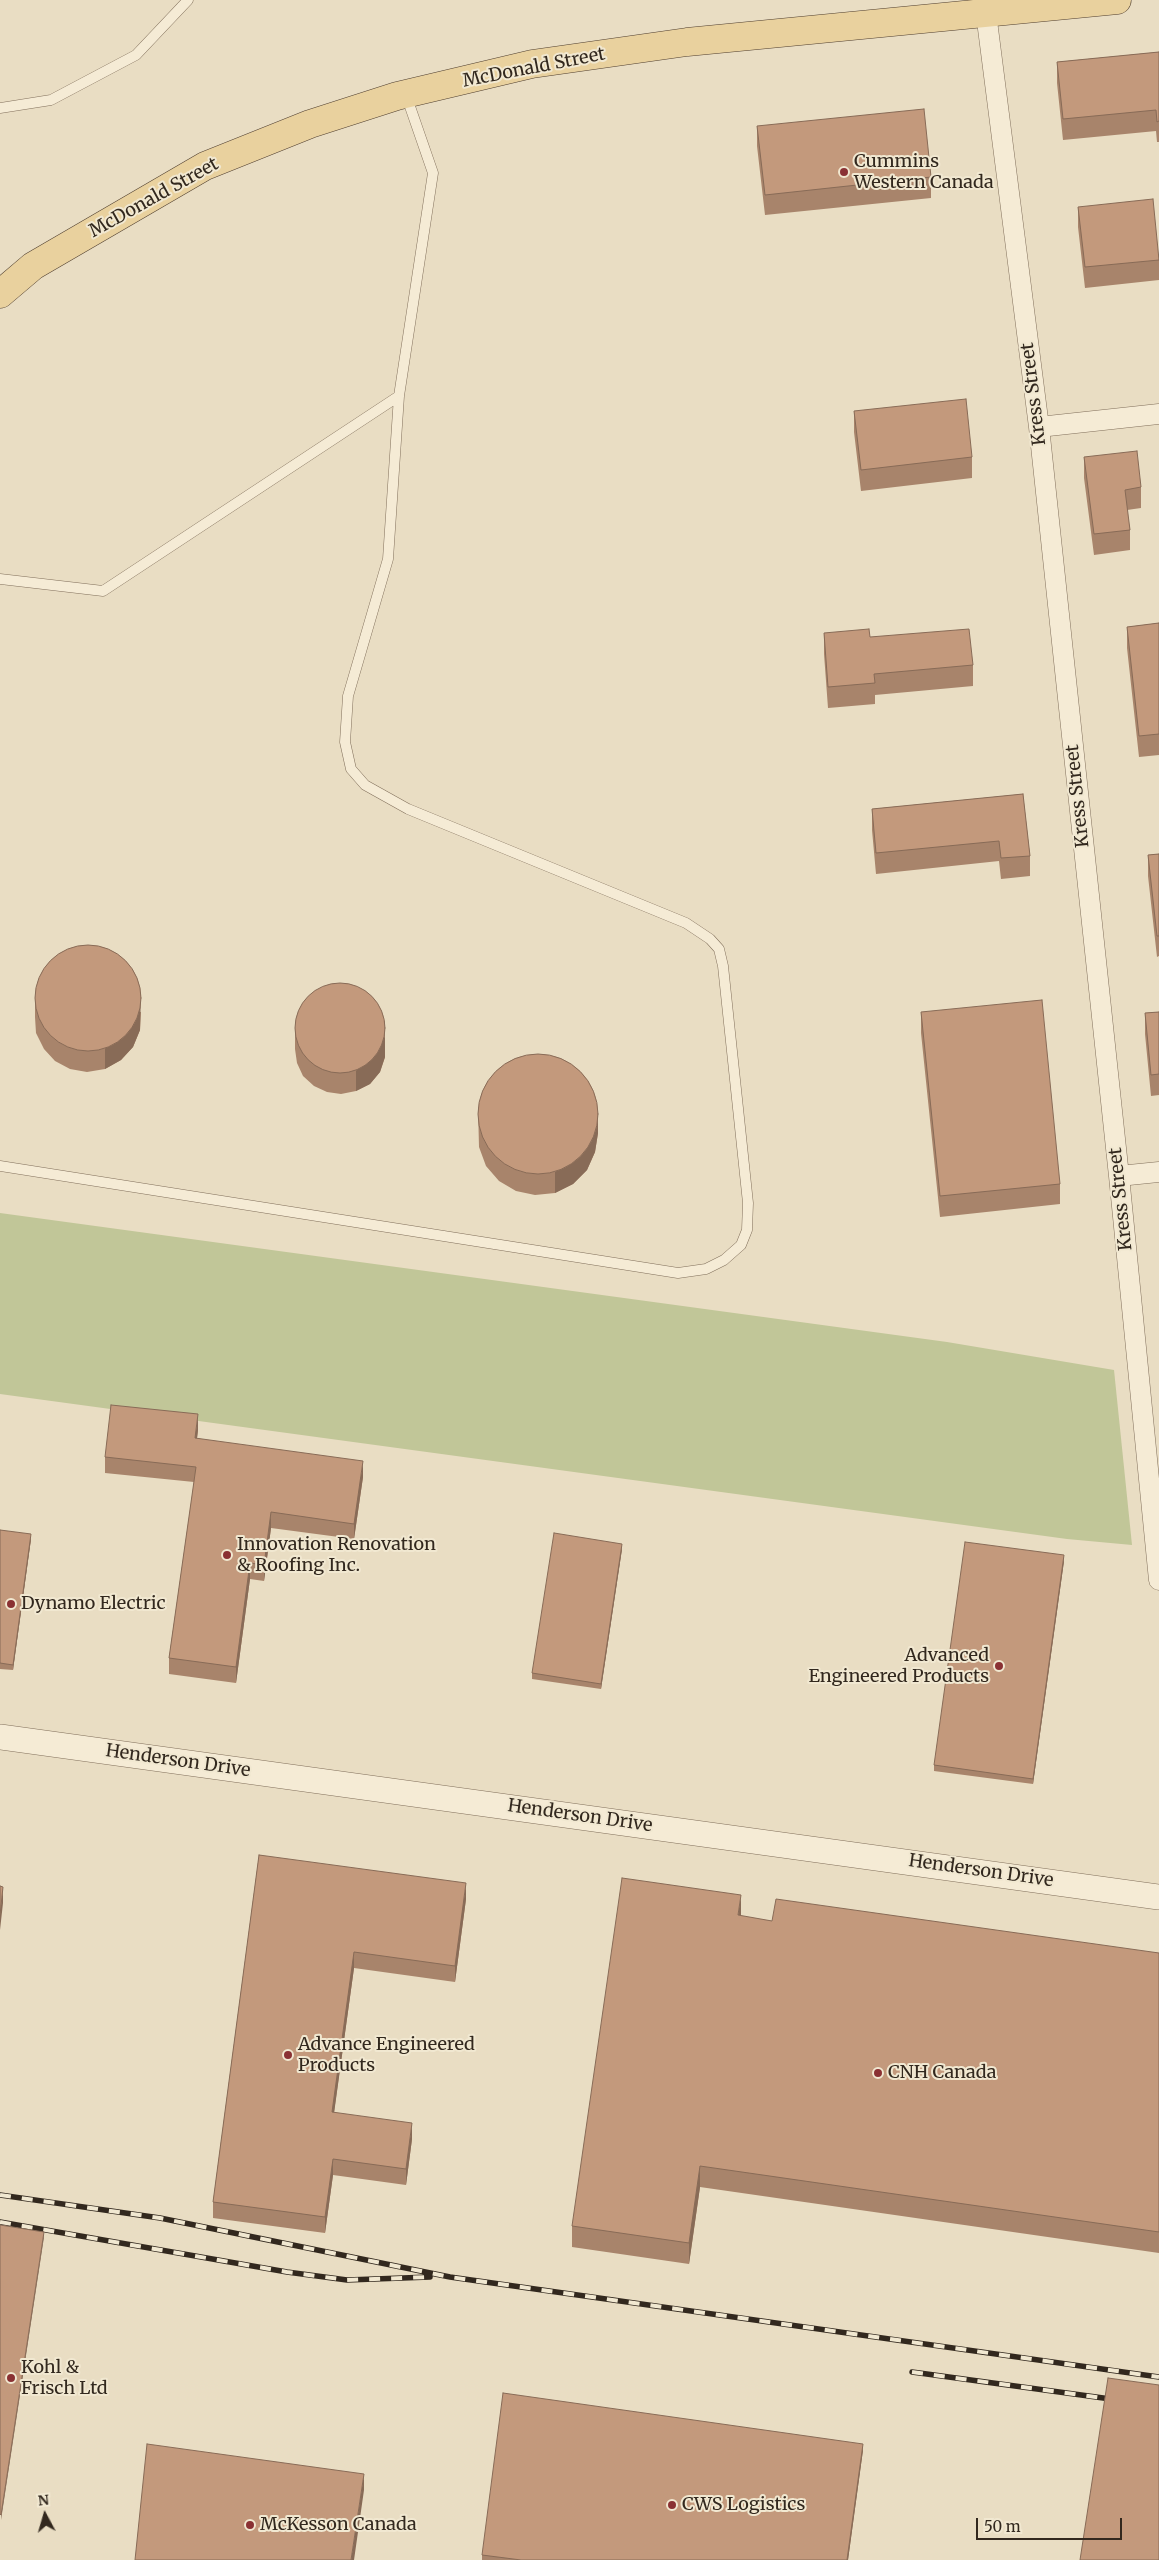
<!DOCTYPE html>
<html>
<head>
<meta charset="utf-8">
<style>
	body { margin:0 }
	#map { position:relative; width:1159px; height:2560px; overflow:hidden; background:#e9ddc3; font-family:Merriweather,serif }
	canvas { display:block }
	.north { position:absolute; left:20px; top:2490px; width:50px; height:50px; -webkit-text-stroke:4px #f1e8d1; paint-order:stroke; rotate:354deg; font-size:14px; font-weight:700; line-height:20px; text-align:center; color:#32281e }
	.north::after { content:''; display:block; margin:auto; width:18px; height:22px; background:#32281e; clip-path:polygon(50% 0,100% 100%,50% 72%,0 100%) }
	.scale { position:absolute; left:976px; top:2518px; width:146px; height:22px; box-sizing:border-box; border:2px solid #32281e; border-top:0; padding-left:6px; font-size:15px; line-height:18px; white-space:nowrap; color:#32281e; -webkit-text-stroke:4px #f1e8d1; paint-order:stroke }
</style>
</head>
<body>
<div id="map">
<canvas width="1159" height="2560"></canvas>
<div class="north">N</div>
<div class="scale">50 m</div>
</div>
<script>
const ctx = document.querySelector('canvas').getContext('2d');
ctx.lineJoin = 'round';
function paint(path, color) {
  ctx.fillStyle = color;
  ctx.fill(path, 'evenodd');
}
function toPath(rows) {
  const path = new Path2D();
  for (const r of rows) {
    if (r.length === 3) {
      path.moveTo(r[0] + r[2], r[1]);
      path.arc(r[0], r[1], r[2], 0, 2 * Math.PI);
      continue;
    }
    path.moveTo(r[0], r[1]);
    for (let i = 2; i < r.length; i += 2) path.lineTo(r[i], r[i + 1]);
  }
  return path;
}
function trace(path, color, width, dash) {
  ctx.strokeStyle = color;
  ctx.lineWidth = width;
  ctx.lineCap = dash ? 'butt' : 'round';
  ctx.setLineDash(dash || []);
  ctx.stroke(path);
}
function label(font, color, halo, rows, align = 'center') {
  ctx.font = font + ' Merriweather,serif';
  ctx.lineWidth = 4;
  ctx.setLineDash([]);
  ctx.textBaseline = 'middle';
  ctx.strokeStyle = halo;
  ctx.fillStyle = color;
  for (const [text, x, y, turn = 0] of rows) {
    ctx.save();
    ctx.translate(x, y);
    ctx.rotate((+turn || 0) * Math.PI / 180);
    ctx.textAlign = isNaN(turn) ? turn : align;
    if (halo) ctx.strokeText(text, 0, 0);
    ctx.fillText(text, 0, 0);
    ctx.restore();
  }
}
const green = toPath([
	[0,1213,947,1342,1114,1370,1132,1545,1067,1539,0,1394]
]);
const service = toPath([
	[0,108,51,100,136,55,188,0],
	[0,579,103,591,399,396,433,173,406,95],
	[0,1166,678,1273,706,1269,724,1260,741,1245,747,1230,748,1203,723,966,719,949,710,939,686,923,408,809,365,785,351,769,345,742,348,696,388,559,399,396]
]);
const minor = toPath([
	[986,13,1039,427,1119,1176,1159,1580],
	[1039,427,1159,414],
	[1119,1176,1159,1172]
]);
const tertiary = toPath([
	[0,1737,1159,1897]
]);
const primary = toPath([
	[0,294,33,266,205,166,310,124,397,96,532,64,687,42,1117,0]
]);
const rail = toPath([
	[0,2195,160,2218,450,2277,1159,2377],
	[0,2222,287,2272,347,2280,430,2277],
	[912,2372,1118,2400]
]);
const wall = toPath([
	[1159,52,1159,142,1157,142,1156,131,1063,140,1057,83,1057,62],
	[757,126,931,177,931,198,765,215,757,146],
	[1078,207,1159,256,1159,280,1085,288,1078,227],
	[854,411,972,457,972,478,861,491,854,432],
	[1084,457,1141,487,1141,508,1127,510,1130,530,1130,550,1094,555,1084,478],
	[1159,623,1159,755,1139,757,1127,648,1127,627],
	[824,633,870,637,973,665,973,686,875,695,875,704,828,708,824,654],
	[1023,794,1030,856,1030,876,1001,879,999,861,876,874,872,830,872,809],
	[1159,854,1159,956,1157,957,1148,876,1148,855],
	[35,996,141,1012,140,1030,133,1047,121,1060,105,1069,87,1072,70,1069,55,1061,44,1049,36,1033,35,1017],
	[921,1012,1060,1184,1060,1204,940,1217,921,1033],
	[1159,1012,1159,1095,1151,1096,1145,1034,1145,1013],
	[385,1021,385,1057,380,1072,370,1084,356,1091,341,1094,327,1092,314,1086,303,1076,297,1063,295,1049,295,1028],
	[478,1107,598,1133,595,1152,587,1170,573,1184,555,1193,535,1195,516,1191,499,1181,486,1166,479,1147],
	[198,1430,197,1438,363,1477,354,1539,271,1528,264,1581,250,1579,236,1683,169,1674,169,1658,194,1482,105,1473,105,1457],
	[0,1530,31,1539,13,1670,0,1669],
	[622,1549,601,1689,532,1679,532,1673],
	[1064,1561,1033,1784,934,1771,934,1765],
	[259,1855,466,1899,455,1982,354,1968,334,2112,412,2139,406,2185,333,2175,325,2233,213,2218,213,2202],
	[741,1916,772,1921,1159,1953,1159,2253,700,2187,689,2264,572,2247,572,2226],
	[863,2450,848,2560,482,2560,482,2555]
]);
const shadedWall = toPath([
	[141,992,140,1030,133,1047,121,1060,105,1069,105,1049],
	[385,1037,385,1057,380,1072,370,1084,356,1091,356,1071],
	[598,1112,598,1133,595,1152,587,1170,573,1184,555,1193,555,1172],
	[198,1414,198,1430,195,1454,195,1438],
	[363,1461,363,1477,354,1539,354,1524],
	[271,1512,271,1528,264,1581,264,1565],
	[31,1534,31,1539,13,1670,13,1665],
	[622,1544,622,1549,601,1689,601,1684],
	[1064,1555,1064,1561,1033,1784,1033,1779],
	[250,1563,250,1579,236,1683,236,1667],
	[466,1883,466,1899,455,1982,455,1966],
	[3,1887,3,1903,0,1930,0,1915],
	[741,1895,741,1916,738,1915],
	[354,1952,354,1968,332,2128,332,2112],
	[412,2123,412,2139,406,2185,406,2169],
	[333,2159,333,2175,325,2233,325,2217],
	[700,2166,700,2187,689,2264,689,2243],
	[44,2232,44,2237,1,2520,1,2515],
	[863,2444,863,2450,848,2560,847,2560],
	[364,2474,364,2490,354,2560,351,2560]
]);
const building = toPath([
	[1159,52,1159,121,1157,122,1156,110,1063,119,1057,62,1159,52],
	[924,109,931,177,765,195,757,126,924,109],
	[1153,199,1159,260,1085,267,1078,207,1153,199],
	[966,399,972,457,861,470,854,411,966,399],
	[1137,451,1141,487,1125,490,1130,530,1094,534,1084,457,1137,451],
	[1159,623,1159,734,1139,736,1127,627,1159,623],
	[869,629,870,637,969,629,973,665,874,674,875,683,828,687,824,633,869,629],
	[1023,794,1030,856,1001,858,999,841,876,853,872,809,1023,794],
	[1159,854,1159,936,1157,936,1148,855,1159,854],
	[88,998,53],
	[340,1028,45],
	[1042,1000,1060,1184,940,1196,921,1012,1042,1000],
	[1159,1012,1159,1074,1151,1075,1145,1013,1159,1012],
	[538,1114,60],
	[111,1405,198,1414,195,1438,363,1461,354,1524,271,1512,264,1565,250,1563,236,1667,169,1658,196,1467,105,1457,111,1405],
	[0,1530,31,1534,13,1665,0,1663,0,1530],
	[554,1533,622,1544,601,1684,532,1673,554,1533],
	[965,1542,1064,1555,1033,1779,934,1765,965,1542],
	[259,1855,466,1883,455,1966,354,1952,332,2112,412,2123,406,2169,333,2159,325,2217,213,2202,259,1855],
	[622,1878,741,1895,738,1915,772,1921,776,1899,1159,1953,1159,2232,700,2166,689,2243,572,2226,622,1878],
	[0,1886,3,1887,0,1915,0,1886],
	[0,2225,44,2232,1,2515,0,2514,0,2225],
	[1108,2378,1159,2385,1159,2560,1080,2560,1108,2378],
	[503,2393,863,2444,847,2560,521,2560,482,2555,503,2393],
	[147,2444,364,2474,351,2560,135,2560,147,2444]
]);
const markers = [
	[844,172,5,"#8a3133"],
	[227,1555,5,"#8a3133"],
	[11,1604,5,"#8a3133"],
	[999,1666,5,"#8a3133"],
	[288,2055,5,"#8a3133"],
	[878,2073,5,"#8a3133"],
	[11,2378,5,"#8a3133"],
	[672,2505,5,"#8a3133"],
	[250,2525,5,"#8a3133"]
];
const streetNames = [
	["McDonald Street",534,68,-11],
	["McDonald Street",154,198,-29],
	["Kress Street",1034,394,-97],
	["Kress Street",1078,796,-96],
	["Kress Street",1121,1199,-96],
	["Henderson Drive",178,1761,8],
	["Henderson Drive",580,1816,8],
	["Henderson Drive",981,1871,8]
];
const poiNames = [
	["Cummins",854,162],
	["Western Canada",854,183],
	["Innovation Renovation",237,1545],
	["& Roofing Inc.",237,1566],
	["Dynamo Electric",21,1604],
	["Advanced",989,1656,"right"],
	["Engineered Products",989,1677,"right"],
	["Advance Engineered",298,2045],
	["Products",298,2066],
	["CNH Canada",888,2073],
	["Kohl &",21,2368],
	["Frisch Ltd",21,2389],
	["CWS Logistics",682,2505],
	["McKesson Canada",260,2525]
];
paint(green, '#c1c698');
trace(service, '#816f5b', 11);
trace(minor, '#816f5b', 21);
trace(tertiary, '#816f5b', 26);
trace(primary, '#4f3e2f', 29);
trace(service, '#f5ebd5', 10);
trace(minor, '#f5ebd5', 20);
trace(tertiary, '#f5ebd5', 25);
trace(primary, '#e9d19e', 28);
trace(rail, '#32281e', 5.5);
trace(rail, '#f1e8d1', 4, [11]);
paint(wall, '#a8846b');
paint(shadedWall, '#886b57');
paint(building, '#c3997c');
trace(building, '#886b57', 1);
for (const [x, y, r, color] of markers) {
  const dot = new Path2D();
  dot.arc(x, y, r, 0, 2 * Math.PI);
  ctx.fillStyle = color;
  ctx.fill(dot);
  trace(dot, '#f1e8d1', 2);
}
label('18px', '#32281e', '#f1e8d1', streetNames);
label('18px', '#32281e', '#f1e8d1', poiNames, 'left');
</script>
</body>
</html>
